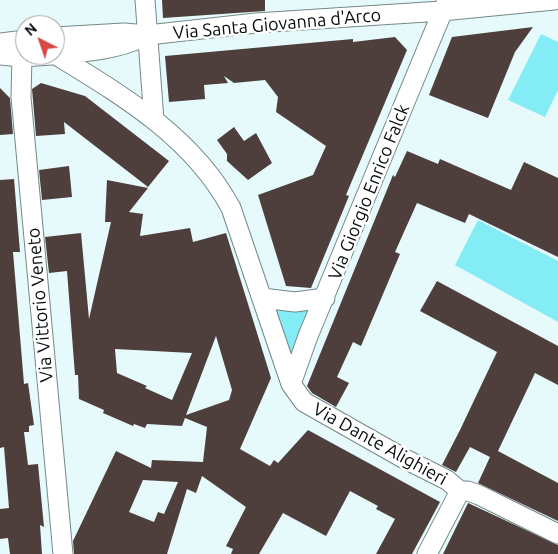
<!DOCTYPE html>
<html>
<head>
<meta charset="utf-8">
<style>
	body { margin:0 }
	#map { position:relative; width:558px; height:554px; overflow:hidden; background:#e6fafc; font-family:Ubuntu,sans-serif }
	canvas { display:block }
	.north { position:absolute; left:15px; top:15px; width:50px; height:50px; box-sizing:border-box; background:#fff; border:1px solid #9c9e9f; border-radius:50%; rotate:319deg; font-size:14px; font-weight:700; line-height:20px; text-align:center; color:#070d0e }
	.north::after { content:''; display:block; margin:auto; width:18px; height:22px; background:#d64745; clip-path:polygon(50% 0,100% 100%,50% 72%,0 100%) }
</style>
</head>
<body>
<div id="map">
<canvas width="558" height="554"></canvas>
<div class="north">N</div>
</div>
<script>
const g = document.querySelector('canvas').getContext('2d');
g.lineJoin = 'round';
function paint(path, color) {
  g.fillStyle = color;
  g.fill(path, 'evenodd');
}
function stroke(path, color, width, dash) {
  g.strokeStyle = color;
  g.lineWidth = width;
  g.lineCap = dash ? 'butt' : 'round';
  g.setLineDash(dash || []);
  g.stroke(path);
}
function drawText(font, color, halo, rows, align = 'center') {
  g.font = font + ' Ubuntu,sans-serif';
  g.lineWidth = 5;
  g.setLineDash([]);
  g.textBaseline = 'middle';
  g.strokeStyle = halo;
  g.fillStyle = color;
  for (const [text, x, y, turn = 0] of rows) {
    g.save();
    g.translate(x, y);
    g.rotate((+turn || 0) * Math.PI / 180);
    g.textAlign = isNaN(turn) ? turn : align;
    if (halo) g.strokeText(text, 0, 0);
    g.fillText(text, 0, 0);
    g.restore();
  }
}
const green = new Path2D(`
	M541 34 558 42V90L545 117 508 100Z
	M478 220 558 261V322L455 265Z
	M272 305 317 307 291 368Z`);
const building = new Path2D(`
	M162 0H265V11L163 18Z
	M533 27 515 52 488 118 429 95 452 37Z
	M395 37 407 50 346 195 349 196 311 288 286 286 258 195 313 175 326 146 276 112 278 97 265 80 234 83 224 76 228 83 204 85 205 99 169 102 165 56 353 39V42Z
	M41 83 85 96 169 161 148 187 64 122 65 134 36 136 32 89Z
	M0 88 10 98 13 134 0 135Z
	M234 127 244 141 256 133 272 163 248 180 227 161V154L217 140Z
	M407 151 438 164 440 159 511 190 524 162 558 178V257L469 214 465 223 417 203 395 252 400 254 361 346 353 342 337 377 349 383 336 407 312 393 307 386 393 175 395 177Z
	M69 166 72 197 42 200 39 170Z
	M14 179 20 252H13L24 384 28 383 34 425 29 426V432H24L28 465 38 464 44 527 40 525 42 554H10L8 538 0 539V509L9 508 4 447 0 448V180Z
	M107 180 148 188 129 212 143 214 140 236 190 228 193 242 226 233 271 378 240 449 270 466 274 460 278 463 308 430 440 502 412 554H376L395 519 376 509 378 506 350 491 326 536 283 513 259 554H231L233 549 226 546 246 507 202 476 196 493 187 489 167 554H74L73 541 116 451 151 468 152 460 203 462 207 427 185 418 182 426 147 424 145 428 134 424 133 426 103 413 104 410 79 399 78 375H75L67 271 49 273 45 237 81 233 89 319 111 222H105ZM216 336 232 390 229 400 186 415ZM115 349 192 353 172 400 145 388 147 386 117 373ZM143 480 178 482 164 514 158 512 154 522 129 512Z
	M437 281 558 346V385L535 373 498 451 558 483V521L478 483 490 457 470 447 456 472 442 465 460 430 497 352 420 311Z
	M468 503 558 545V554H443Z`);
const minor = new Path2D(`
	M145 0 154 120
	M55 37 124 33 148 35 256 23 442 11 554 0
	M0 43 25 40
	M25 50 22 57 21 97 63 554
	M0 55 22 57 52 55
	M55 55C85 52 114 50 141 38
	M56 55C123 96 193 137 231 208L291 384 304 402 403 458 447 480 460 491
	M262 298 295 302 325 298
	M291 384 308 336 446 3
	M460 491H468L479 495 558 534
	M427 554 460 491`);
const streetNames = [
	["Via Santa Giovanna d'Arco",277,24,-5],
	["Via Giorgio Enrico Falck",369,192,-68],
	["Via Vittorio Veneto",40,305,-95],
	["Via Dante Alighieri",380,444,29]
];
paint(green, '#83ecf5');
paint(building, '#4e3f3d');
stroke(minor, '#758889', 21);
stroke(minor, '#fff', 19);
drawText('18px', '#070d0e', '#fff', streetNames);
</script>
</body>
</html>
